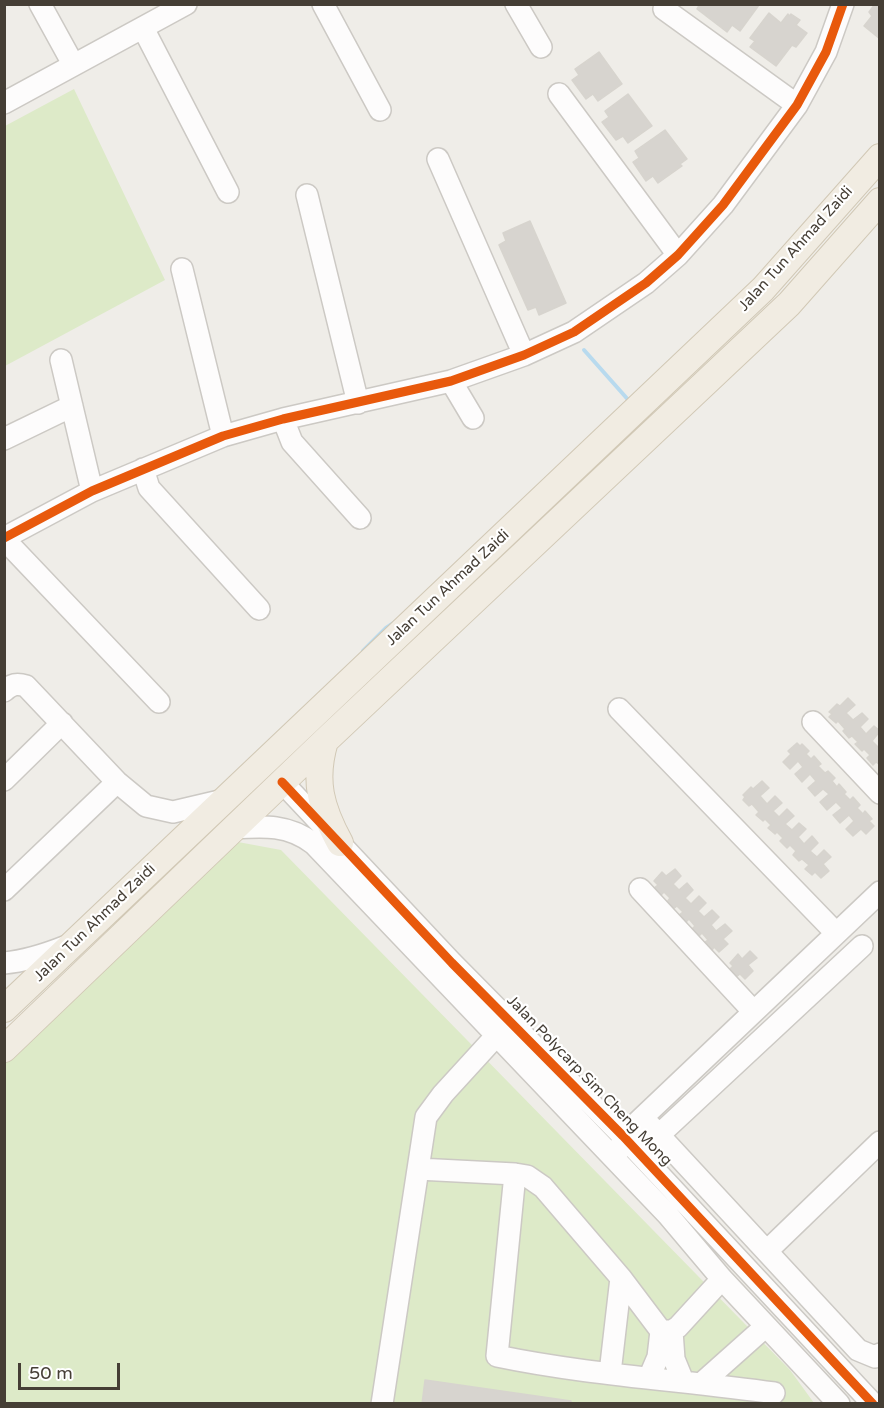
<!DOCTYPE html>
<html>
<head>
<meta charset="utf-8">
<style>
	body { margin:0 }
	#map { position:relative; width:884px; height:1408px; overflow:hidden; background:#efede8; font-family:"Varela Round",sans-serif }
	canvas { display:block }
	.frame { position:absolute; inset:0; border:6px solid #453e35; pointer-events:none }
	.scale { position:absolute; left:18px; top:1363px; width:102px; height:27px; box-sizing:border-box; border:3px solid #453e35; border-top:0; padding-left:8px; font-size:18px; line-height:21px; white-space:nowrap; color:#453e35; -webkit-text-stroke:4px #fff; paint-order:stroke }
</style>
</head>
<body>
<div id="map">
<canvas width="884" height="1408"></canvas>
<div class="frame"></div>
<div class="scale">50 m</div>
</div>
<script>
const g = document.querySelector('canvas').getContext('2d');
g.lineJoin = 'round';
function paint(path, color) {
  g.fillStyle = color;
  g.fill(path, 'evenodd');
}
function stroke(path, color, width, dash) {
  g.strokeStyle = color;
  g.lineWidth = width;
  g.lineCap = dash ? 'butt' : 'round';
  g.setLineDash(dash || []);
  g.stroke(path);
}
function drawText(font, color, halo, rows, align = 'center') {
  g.font = font + ' "Varela Round",sans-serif';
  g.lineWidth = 4.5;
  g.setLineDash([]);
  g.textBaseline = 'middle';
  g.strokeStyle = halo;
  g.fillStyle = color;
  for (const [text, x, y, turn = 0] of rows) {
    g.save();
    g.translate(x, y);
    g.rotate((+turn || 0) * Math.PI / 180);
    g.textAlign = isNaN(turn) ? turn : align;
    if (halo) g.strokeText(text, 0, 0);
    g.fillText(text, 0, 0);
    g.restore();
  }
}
const green = new Path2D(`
	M74 89 165 280 5 366V126Z
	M238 842 281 850 790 1370 814 1403 5 1404V1063Z`);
const stream = new Path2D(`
	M584 350 631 403
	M363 651 386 628 395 622`);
const building = new Path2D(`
	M700 4H759V5L740 31 732 25 727 32 697 9Z
	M875 4H880V39L864 26 872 16 869 12Z
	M769 13 781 23 788 14 789 16 791 14 800 20 796 25 807 33 796 47 792 45 776 66 750 47 755 41 750 38Z
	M599 52 622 84 598 101 593 94 586 99 572 80 579 75 575 69Z
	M628 94 652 126 628 143 623 136 616 140 602 122 609 117 605 111Z
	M665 130 687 159 680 164 682 166 658 183 653 176 646 181 633 162 639 158 635 151Z
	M530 221 566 303 539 315 536 307 528 310 499 245 506 241 503 233Z
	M848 698 855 705 846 713 853 720 862 713 868 719 860 727 866 734 874 726 880 731 872 741 878 747 880 745V765L876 762 873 765 867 758 870 755 864 749 862 751 855 744 858 742 852 736 849 738 843 731 845 729 838 721 836 723 829 717 832 714 829 712 837 704 840 706Z
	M797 743 800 746 802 744 809 751 806 754 811 759 814 756 821 764 818 766 825 773 828 771 835 778 832 781 837 787 839 784 846 792 844 794 850 800 853 797 860 805 857 808 863 814 865 811 872 819 869 821 874 826 866 834 861 829 853 836 846 829 854 821 849 815 840 823 833 815 842 808 836 802 827 810 820 802 829 794 823 789 815 796 808 788 816 781 810 774 802 782 795 774 803 767 798 761 790 769 783 762 791 754 788 751Z
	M762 781 769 788 760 796 767 804 775 796 782 803 773 811 779 817 787 809 794 816 785 824 792 830 799 823 806 829 798 837 804 844 812 836 818 843 810 851 817 857 824 850 831 857 823 864 829 871 821 878 815 872 812 875 805 869 809 865 802 859 799 861 793 855 796 851 790 845 787 848 780 841 783 838 777 832 775 834 768 828 771 825 765 819 763 821 756 815 759 812 752 804 749 806 743 800 745 797 743 795 751 787 753 789Z
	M675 869 681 876 673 884 679 890 687 883 693 890 685 898 691 904 699 896 706 903 698 911 704 917 712 910 719 917 711 925 716 931 725 924 732 931 723 939 728 944 719 952 714 947 712 950 705 942 708 940 702 933 699 936 692 929 695 926 689 919 686 922 679 915 683 912 677 906 673 909 667 902 670 898 664 892 661 895 654 888 658 885 654 881 662 872 666 876Z
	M750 951 757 958 748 965 753 971 745 979 740 974 736 977 730 969 733 966 730 963 738 954 742 959Z
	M425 1380 571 1401V1404H422Z`);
const minor = new Path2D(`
	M40 4 73 64
	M323 4 380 110
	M516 4 541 47
	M664 9 797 105
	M143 28 228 192
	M559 94 678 255
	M4 103 186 4
	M438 159 524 355
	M307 195 358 403
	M182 269 223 436
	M61 360 92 491
	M451 381 473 418
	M283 419 292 442 360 518
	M4 439 72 406
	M143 469 149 488 259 609
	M4 538 92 491 223 436 283 419 451 381 524 355 574 332 646 283 678 255 723 205 797 105 826 52 843 4
	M4 539 159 702
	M4 691C12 684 17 683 26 686L117 782 146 806 173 812 224 800
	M619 709 836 933
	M813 722 880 793
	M4 780 62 723
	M282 782 452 963 623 1136 873 1404
	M233 828C263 826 289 824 314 844L668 1215 722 1279 839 1404
	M640 889 753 1011
	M4 890 117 782
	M4 963C26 961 47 954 67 946
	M643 1118 858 1350 875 1357 880 1354
	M660 1134 862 946
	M621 1148 623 1136 880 892
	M418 1169 515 1174 527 1176 543 1187 621 1278 661 1331H672L678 1327 722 1279
	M515 1174 497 1356C588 1375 682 1380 774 1393
	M767 1251 880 1142
	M672 1331 674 1359 683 1381
	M610 1373 621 1278
	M649 1378 658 1357 661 1331
	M702 1383 766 1326
	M382 1404 426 1117 443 1094 496 1036`);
const major = new Path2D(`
	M325 741C313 781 321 808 340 843
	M4 1009 763 289 880 157
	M4 1049 325 741 789 304 880 201`);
const cycleway = new Path2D(`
	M4 538 92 491 223 436 283 419 451 381 524 355 574 332 646 283 678 255 723 205 797 105 826 52 843 4
	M282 782 452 963 623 1136 873 1404`);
const streetNames = [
	["Jalan Tun Ahmad Zaidi",796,249,-48],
	["Jalan Tun Ahmad Zaidi",448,588,-43],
	["Jalan Tun Ahmad Zaidi",95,923,-44],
	["Jalan Polycarp Sim Cheng Mong",589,1081,46]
];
paint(green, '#ddeac8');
stroke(stream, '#b8daee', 4);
paint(building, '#d7d4cf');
stroke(building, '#d7d4ce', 1.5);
stroke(minor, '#ccc9c4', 24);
stroke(major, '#d1c8b5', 28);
stroke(minor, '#fdfcfc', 21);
stroke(major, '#f1ece2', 26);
stroke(cycleway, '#e8590c', 9);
drawText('15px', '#453e35', '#fff', streetNames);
</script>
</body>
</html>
